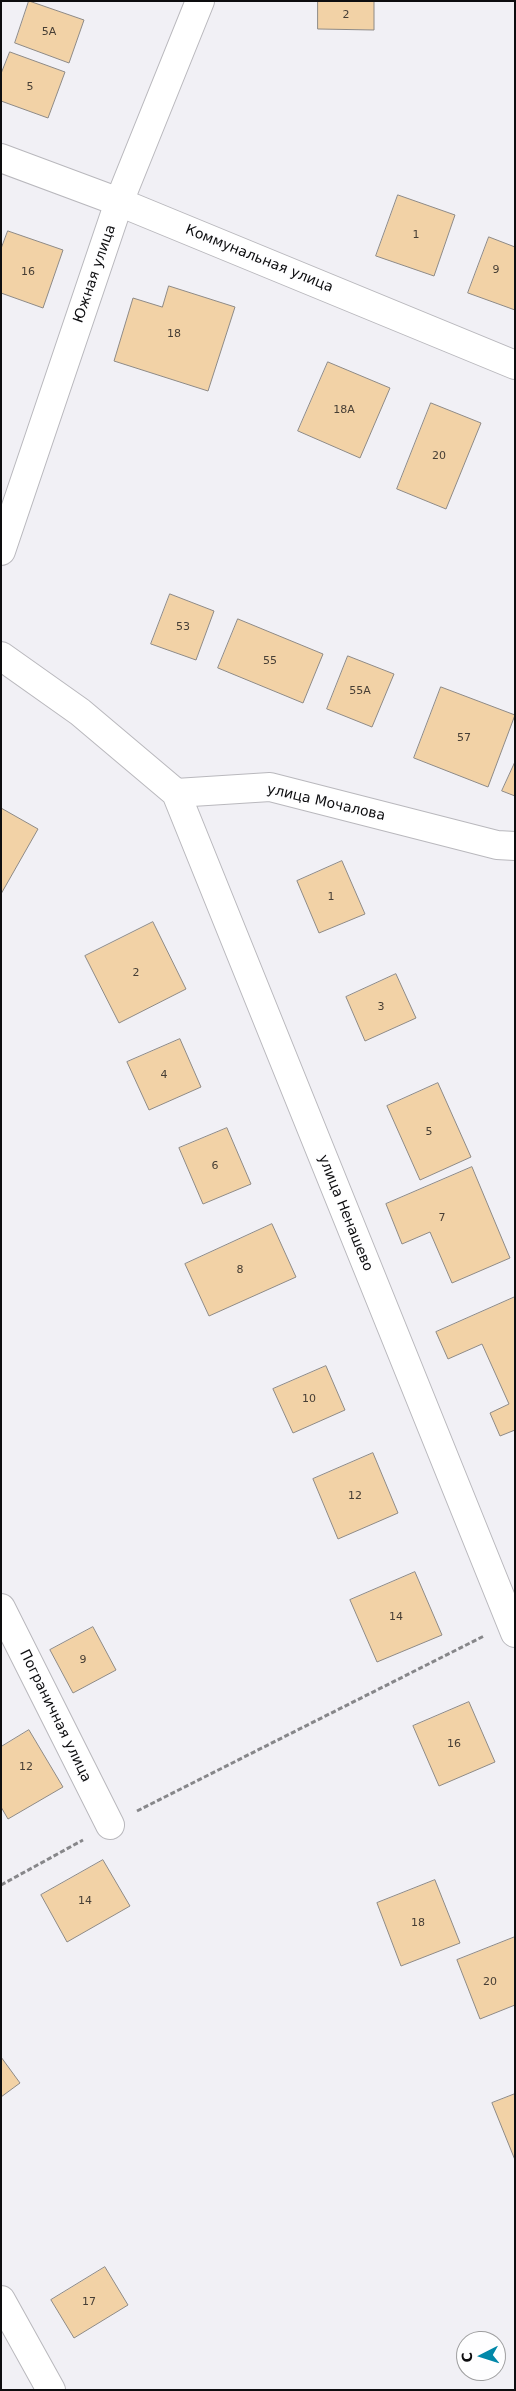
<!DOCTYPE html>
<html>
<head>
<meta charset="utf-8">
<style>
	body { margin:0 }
	#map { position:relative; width:516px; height:2391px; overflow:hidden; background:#f1f0f5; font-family:"DejaVu Sans",sans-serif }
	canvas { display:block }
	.frame { position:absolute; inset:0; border:2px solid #0d0d0f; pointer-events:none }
	.north { position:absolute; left:456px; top:2331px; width:50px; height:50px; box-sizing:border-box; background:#fefeff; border:1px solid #9e9e9f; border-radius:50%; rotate:265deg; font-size:14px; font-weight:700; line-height:20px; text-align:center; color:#0d0d0f }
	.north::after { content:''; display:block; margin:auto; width:18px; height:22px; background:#0288a9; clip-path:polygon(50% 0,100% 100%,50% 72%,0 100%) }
</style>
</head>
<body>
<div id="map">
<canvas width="516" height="2391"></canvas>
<div class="frame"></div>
<div class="north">С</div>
</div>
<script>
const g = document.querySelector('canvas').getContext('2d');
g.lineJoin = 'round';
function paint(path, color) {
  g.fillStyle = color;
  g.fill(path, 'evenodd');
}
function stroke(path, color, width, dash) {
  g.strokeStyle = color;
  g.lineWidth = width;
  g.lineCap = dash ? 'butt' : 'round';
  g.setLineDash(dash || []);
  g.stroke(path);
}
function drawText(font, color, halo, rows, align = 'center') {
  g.font = font + ' "DejaVu Sans",sans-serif';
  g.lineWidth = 4;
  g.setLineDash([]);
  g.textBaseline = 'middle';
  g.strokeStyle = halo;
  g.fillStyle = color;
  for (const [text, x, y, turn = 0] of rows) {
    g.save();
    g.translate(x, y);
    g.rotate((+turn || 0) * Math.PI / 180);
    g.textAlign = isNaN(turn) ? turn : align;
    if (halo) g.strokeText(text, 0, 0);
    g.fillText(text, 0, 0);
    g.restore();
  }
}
const building = new Path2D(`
	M29 1 84 20 69 63 15 43Z
	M318 1H374V30L318 29Z
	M10 52 65 72 48 118 1 101V74Z
	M398 195 455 215 434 276 376 256Z
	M8 231 63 250 43 308 1 293V249Z
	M489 237 515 247V310L468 293Z
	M169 286 235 307 208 391 114 361 133 298 162 307Z
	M328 362 390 388 360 458 298 431Z
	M431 403 481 423 446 509 397 489Z
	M170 594 214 611 196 660 151 644Z
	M238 619 323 654 303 703 218 668Z
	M348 656 394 674 372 727 327 709Z
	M441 687 515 715 488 787 414 758Z
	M515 762V796L502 791Z
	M1 808 38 829 1 894Z
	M342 861 365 914 319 933 297 881Z
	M153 922 186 989 119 1023 85 956Z
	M396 974 416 1018 365 1041 346 997Z
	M180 1039 201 1087 149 1110 127 1062Z
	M438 1083 471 1157 420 1180 387 1106Z
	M227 1128 251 1184 203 1204 179 1148Z
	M472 1167 510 1258 452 1283 430 1232 402 1244 386 1204Z
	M272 1224 296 1277 209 1316 185 1264Z
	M515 1297V1430L500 1436 490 1413 509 1404 482 1344 448 1359 436 1332Z
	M326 1366 345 1410 293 1433 273 1389Z
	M373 1453 398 1513 338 1539 313 1479Z
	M415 1572 442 1635 377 1662 350 1600Z
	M93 1627 116 1670 73 1693 50 1650Z
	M469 1702 495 1762 439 1786 413 1726Z
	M29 1730 63 1787 8 1819 1 1807V1747Z
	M103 1860 130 1906 67 1942 41 1895Z
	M435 1880 460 1943 401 1966 377 1903Z
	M515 1937V2005L480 2019 457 1960Z
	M1 2057 20 2083 1 2097Z
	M515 2094V2160L492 2103Z
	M105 2267 128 2305 74 2338 51 2300Z`);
const path = new Path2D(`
	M137 1811 484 1636
	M1 1885 83 1840`);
const street = new Path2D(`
	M1 158 119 202 515 365
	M176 793 270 787 497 845 515 846
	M1 1608 110 1825
	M1 2300 51 2390`);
const secondary = new Path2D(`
	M1 551 119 202 200 1
	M1 656 80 712 176 793 515 1633`);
const numberNames = [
	["2",346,15],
	["5А",49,32],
	["5",30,87],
	["1",416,235],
	["9",496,270],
	["16",28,272],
	["18",174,334],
	["18А",344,410],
	["20",439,456],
	["53",183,627],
	["55",270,661],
	["55А",360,691],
	["57",464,738],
	["1",331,897],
	["2",136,973],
	["3",381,1007],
	["4",164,1075],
	["5",429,1132],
	["6",215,1166],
	["7",442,1218],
	["8",240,1270],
	["10",309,1399],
	["12",355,1496],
	["14",396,1617],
	["9",83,1660],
	["16",454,1744],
	["12",26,1767],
	["14",85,1901],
	["18",418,1923],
	["20",490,1982],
	["17",89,2302]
];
const streetNames = [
	["Коммунальная улица",259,259,22],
	["Южная улица",95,274,-71],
	["улица Мочалова",326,803,13],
	["улица Ненашево",345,1213,68],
	["Пограничная улица",55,1716,64]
];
paint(building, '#f2d2a6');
stroke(building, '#8e8a86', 1);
stroke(street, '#b9b8bd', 30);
stroke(secondary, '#b9b8bd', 30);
stroke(path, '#87878a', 3, [5, 2.5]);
stroke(street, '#fff', 28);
stroke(secondary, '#fff', 28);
drawText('11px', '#463e35', null, numberNames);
drawText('14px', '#0d0d0f', '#fefeff', streetNames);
</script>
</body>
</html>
